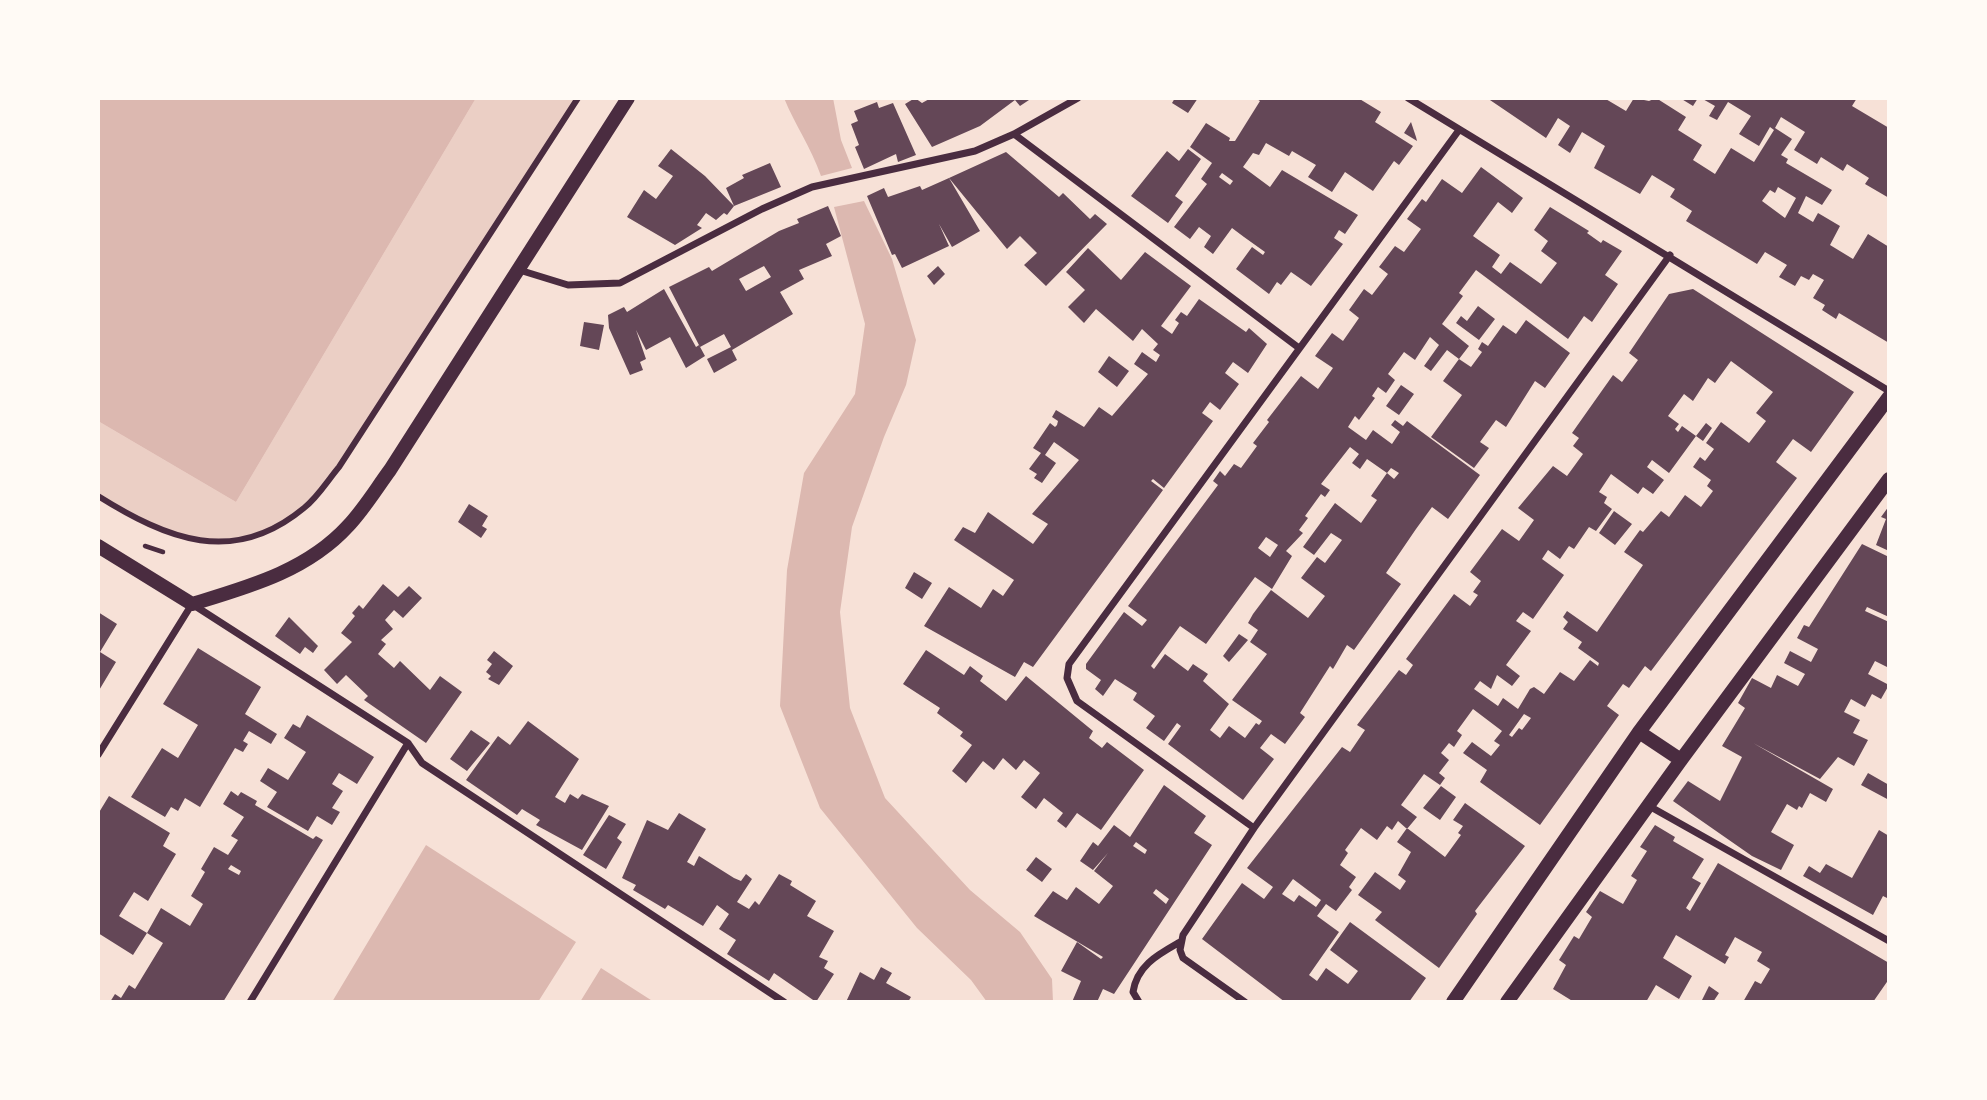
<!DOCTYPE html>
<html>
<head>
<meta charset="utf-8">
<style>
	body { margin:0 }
	#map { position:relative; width:1987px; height:1100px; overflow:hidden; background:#f7e1d7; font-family:"PT Sans Narrow",sans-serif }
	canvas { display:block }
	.frame { position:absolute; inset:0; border:100px solid #fffaf5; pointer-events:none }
</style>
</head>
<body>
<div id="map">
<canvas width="1987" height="1100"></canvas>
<div class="frame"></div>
</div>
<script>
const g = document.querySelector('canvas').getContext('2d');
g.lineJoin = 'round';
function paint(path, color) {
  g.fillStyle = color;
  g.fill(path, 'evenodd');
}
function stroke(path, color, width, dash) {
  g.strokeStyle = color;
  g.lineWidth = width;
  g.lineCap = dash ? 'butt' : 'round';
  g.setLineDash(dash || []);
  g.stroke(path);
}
const green = new Path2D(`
	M476 98H580L339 467C328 480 318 497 305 508 233 567 167 539 98 496V421L236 502Z`);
const water = new Path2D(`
	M98 98H476L236 502 98 421Z
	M784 98H833L841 140 852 168 821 176C811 147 795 125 784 98Z
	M864 201 892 259 916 340 906 385 884 437 852 527 840 612 850 708 885 798 970 890 1020 932 1052 979 1053 1002H987L971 980 917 928 820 808 780 706 787 570 804 473 855 394 865 324 834 207Z
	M426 845 576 942 538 1002H332Z
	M601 968 654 1002H580Z`);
const building = new Path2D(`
	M915 98 922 103 931 98H1032L1020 106 1015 100 980 126 932 147 905 104Z
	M1175 98H1198L1188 113 1172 103Z
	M1255 98H1358L1381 112 1375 122 1413 146 1399 165 1394 161 1373 191 1345 172 1332 192 1308 177 1316 165 1292 151 1289 156 1266 143 1259 155 1253 153 1243 167 1270 187 1282 170 1358 215 1345 234 1339 230 1334 238 1343 244 1311 286 1291 272 1281 285 1277 282 1269 294 1236 269 1252 247 1263 255 1265 252 1244 237 1232 228 1213 254 1204 247 1211 236 1199 227 1190 239 1174 227 1207 184 1201 179 1212 163 1190 147 1206 123 1230 138 1229 141H1235L1260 101ZM1222 173 1233 181 1230 185 1219 177Z
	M1487 98H1604L1626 111 1634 98 1649 101 1656 98 1686 117 1678 130 1702 145 1693 160 1715 174 1731 148 1754 162 1774 130 1770 127 1759 146 1739 134 1751 116 1728 102 1717 120 1709 116 1715 106 1701 98H1857L1852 106 1889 128V198L1865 184 1869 178 1847 164 1843 171 1821 157 1817 164 1794 150 1805 132 1781 117 1775 128 1792 139 1781 155 1788 159 1786 163 1832 190 1822 205 1806 196 1798 213 1813 222 1818 213 1840 226 1830 245 1853 259 1868 234 1889 247V343L1839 313 1836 319 1822 310 1825 305 1813 298 1824 280 1813 274 1809 280 1801 276 1795 286 1779 277 1787 265 1765 252 1757 264 1686 221 1692 211 1670 197 1675 189 1652 175 1640 194 1594 168 1605 146 1582 132 1570 153 1558 145 1570 126 1558 118 1546 138ZM1778 187 1796 198 1785 218 1762 201 1770 190 1775 193Z
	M1680 98H1698L1693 106Z
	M877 102 879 108 893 103 916 155 898 162 896 154 864 169 855 147 859 145 851 124 858 121 854 111Z
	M1411 122 1416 137 1417 141 1404 133Z
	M671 149 705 176 734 206 726 188 744 178 742 175 770 163 781 187 734 206 727 215 724 213 716 220 706 213 697 225 702 228 675 245 627 217 644 190 656 199 673 176 658 166Z
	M1188 149 1201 159 1175 196 1183 202 1168 223 1131 196 1167 151 1179 161Z
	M1006 152 1059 197 1063 193 1090 219 1095 214 1107 224 1046 286 1024 265 1037 253 1020 236 1007 249 949 178Z
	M1481 167 1523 198 1512 213 1498 202 1473 236 1500 255 1492 267 1501 274 1510 262 1541 284 1557 263 1541 251 1548 241 1534 230 1550 207 1589 231 1587 233 1601 243 1603 240 1622 251 1605 275 1618 284 1592 322 1584 316 1568 339 1476 270 1459 293 1463 296 1442 324 1469 346 1459 359 1471 367 1482 352 1478 349 1482 342 1488 346 1503 325 1516 334 1526 320 1570 353 1545 388 1535 381 1506 427 1496 420 1480 442 1489 448 1474 468 1431 437 1462 395 1443 381 1459 359 1447 350 1431 371 1424 366 1439 345 1430 337 1415 360 1404 352 1388 374 1395 380 1386 393 1378 387 1372 396 1375 398 1359 420 1355 416 1348 427 1366 440 1373 430 1392 444 1400 432 1391 425 1395 420 1403 426 1407 421 1480 475 1448 519 1432 507 1416 529 1386 573 1401 584 1354 650 1347 645 1333 669 1330 666 1300 713 1305 717 1285 744 1271 734 1260 748 1274 759 1243 800 1168 744 1181 726 1177 723 1164 741 1146 728 1155 716 1133 700 1137 693 1115 679 1103 696 1095 689 1101 680 1086 669V664L1124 612 1142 626 1147 620 1128 606 1218 485 1213 481 1220 471 1225 476 1234 464 1241 468 1257 446 1253 443 1269 422 1267 420 1301 376 1318 389 1333 368 1315 356 1332 333 1343 341 1359 318 1349 310 1364 289 1372 295 1388 274 1379 267 1395 246 1404 252 1421 229 1407 219 1422 199 1426 202 1442 179 1462 193ZM1350 447 1359 454 1352 463 1360 469 1367 459 1387 473 1371 496 1377 500 1361 523 1335 503 1303 547 1314 555 1331 533 1342 540 1325 563 1317 557 1301 578 1325 596 1308 618 1271 590 1253 614 1248 623 1258 630 1250 642 1267 654 1232 700 1262 721 1259 725 1256 723 1245 738 1229 726 1220 738 1210 730 1229 704 1203 681 1208 674 1193 664 1188 671 1165 654 1154 669 1151 666 1180 626 1206 644 1255 577 1272 589 1292 556 1286 551 1303 533 1299 530 1308 518 1305 516 1321 494 1325 497 1330 490 1321 484ZM1391 468 1399 473 1394 479 1387 473ZM1266 537 1278 545 1270 557 1258 548Z
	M949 178 980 231 952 247 939 224 949 246 902 268 895 254 892 255 867 196 884 188 888 197 920 186 922 190Z
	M828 206 841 236 826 244 832 256 799 270 804 279 780 292 793 314 732 350 737 360 714 373 707 359 731 347 724 334 700 347 669 287 709 267 712 271 779 231 799 223 797 219ZM764 266 771 277 746 291 739 279Z
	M1088 248 1121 280 1145 252 1191 286 1161 326 1172 334 1179 323 1175 320 1181 312 1187 316 1199 299 1246 332 1249 328 1267 344 1248 373 1233 362 1225 373 1239 384 1220 410 1210 402 1202 413 1213 421 1164 488 1153 479 1151 481 1163 490 1033 667 1024 662 1015 677 924 626 949 587 981 608 993 589 1003 596 1014 580 954 540 963 527 975 533 988 512 1033 544 1048 524 1032 514 1079 460 1054 442 1045 455 1056 463 1042 483 1034 478 1037 474 1029 469 1041 453 1033 448 1050 423 1055 427 1057 425 1058 421 1052 417 1056 410 1084 427 1099 407 1112 416 1148 374 1134 364 1142 352 1156 362 1160 355 1153 350 1158 344 1142 329 1133 341 1096 309 1084 323 1068 307 1085 290 1066 272Z
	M938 266 945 274 934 285 927 276Z
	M664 289 696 347 699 345 705 356 686 368 670 337 646 350 636 330 646 359 640 362 643 370 630 375 609 328 608 315 624 307 627 312Z
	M1693 289 1854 392 1811 452 1793 439 1776 462 1797 478 1651 671 1645 666 1629 688 1623 684 1607 706 1619 715 1540 825 1480 782 1487 770 1463 753 1472 742 1491 756 1500 745 1494 741 1502 731 1473 709 1457 731 1462 735 1454 747 1449 743 1441 753 1449 760 1439 773 1445 778 1440 785 1424 774 1401 805 1417 817 1407 829 1398 821 1392 830 1387 826 1377 840 1361 828 1345 850 1348 853 1340 865 1356 877 1349 887 1352 890 1336 911 1326 904 1317 916 1339 932 1309 975 1317 981 1326 968 1348 984 1358 971 1330 950 1350 922 1426 978 1409 1002H1285L1202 939 1242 883 1264 899 1273 887 1247 868 1342 747 1350 752 1365 730 1357 725 1399 670 1406 675 1413 665 1406 659 1454 594 1470 606 1478 595 1473 592 1481 581 1470 572 1502 529 1519 541 1534 520 1518 508 1553 466 1567 476 1583 454 1573 446 1579 438 1572 433 1613 375 1622 382 1638 360 1629 353 1669 294ZM1731 361 1773 392 1756 413 1766 421 1749 443 1721 422 1706 443 1714 449 1705 461 1700 457 1693 467 1711 480 1707 486 1713 491 1701 507 1685 495 1669 517 1661 511 1643 532 1640 530 1624 552 1643 565 1597 632 1567 611 1563 617 1568 622 1563 629 1582 642 1578 648 1599 663 1598 666 1590 660 1574 681 1560 672 1544 694 1534 687 1530 689 1518 709 1503 698 1498 706 1474 689 1480 681 1491 689 1497 675 1512 686 1520 676 1506 665 1531 631 1516 621 1523 612 1533 619 1564 575 1542 559 1548 550 1560 559 1569 546 1574 549 1589 527 1596 531 1612 509 1604 503 1607 497 1599 492 1611 474 1638 494 1643 487 1653 494 1664 480 1647 467 1652 460 1669 473 1696 436 1703 441 1712 428 1706 423 1696 436 1682 426 1678 432 1675 429 1679 424 1668 416 1684 394 1693 401 1708 378 1715 383ZM1524 714 1531 718 1522 730 1519 728 1512 737 1509 735ZM1293 879 1321 900 1316 907 1299 895 1294 902 1282 894Z
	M1478 306 1495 319 1479 340 1456 323 1461 316 1467 321Z
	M584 322 604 325 599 350 580 346Z
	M1109 356 1129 371 1117 387 1098 372Z
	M1401 385 1414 394 1399 415 1386 406Z
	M469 504 488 516 482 526 487 529 481 538 458 522Z
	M1889 506V551L1876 545 1886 519 1881 517Z
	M1614 511 1632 524 1615 545 1599 533Z
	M1862 544 1889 557V617L1867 607 1865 611 1889 622V668L1875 661 1868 674 1889 685 1881 699 1872 694 1865 707 1851 699 1844 712 1860 720 1853 733 1868 740 1854 766 1838 757 1820 779 1753 743 1833 789 1826 802 1810 793 1802 808 1799 806 1797 810 1787 804 1771 832 1794 845 1781 870 1752 856 1673 801 1688 781 1720 801 1742 757 1722 746 1745 708 1738 703 1752 678 1771 688 1777 675 1798 686 1805 674 1784 663 1790 651 1811 662 1818 649 1797 638 1804 625 1809 627Z
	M914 572 932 583 922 599 905 588Z
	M383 584 398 597 409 586 422 598 403 618 394 610 385 620 393 629 381 640 386 644 378 654 394 668 400 661 430 690 440 676 462 692 426 743 364 700 368 696 346 675 337 684 324 670 352 642 341 633 355 616 352 613 359 605 363 609Z
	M98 612 117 624 100 652 116 662 98 692Z
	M289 617 318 646 313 653 305 647 300 654 275 636Z
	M1239 634 1248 640 1229 662 1223 656Z
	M198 648 261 687 245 714 277 734 271 744 249 731 243 741 248 744 243 752 235 748 200 807 185 798 178 811 171 807 165 817 131 797 162 748 178 758 198 725 163 704Z
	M926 650 964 675 970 666 983 676 980 681 1006 701 1026 676 1093 731 1089 738 1102 748 1107 742 1144 770 1101 830 1077 813 1066 828 1057 821 1063 813 1044 798 1036 809 1021 797 1040 773 1024 760 1016 770 1003 758 994 770 983 761 966 783 952 771 972 745 960 736 963 732 937 713 940 708 903 684Z
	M494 651 513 666 499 685 488 679 491 676 486 672 492 664 487 660Z
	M307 715 374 757 357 784 339 773 332 784 343 791 332 808 340 812 332 825 317 816 308 831 267 807 277 792 260 781 268 768 288 780 306 752 284 738 293 724 300 728Z
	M528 721 579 759 555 797 565 803 570 794 578 799 582 794 609 806 582 850 536 825 540 820 522 809 517 815 466 780 498 736 510 745Z
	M471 730 490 743 467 771 450 759Z
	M1868 773 1889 785V800L1861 785Z
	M1164 785 1206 816 1194 833 1212 845 1114 994 1103 989 1097 1002H1072L1081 981 1061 971 1077 942 1101 959 1103 957 1034 916 1053 891 1067 900 1076 887 1099 904 1113 886 1094 871 1108 853 1093 870 1080 861 1093 842 1098 846 1114 825 1130 837ZM1136 842 1147 850 1145 854 1133 846ZM1156 889 1169 899 1166 904 1153 893Z
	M1441 786 1456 797 1440 820 1423 808Z
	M231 791 238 796 241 792 257 801 255 805 313 839 316 836 323 840 223 1002H110L115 994 121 998 129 985 135 989 163 943 147 933 161 908 190 926 203 904 191 896 205 872 201 869 214 847 228 855 238 840 231 836 244 817 223 804ZM231 865 241 871 239 875 228 869Z
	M109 796 170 833 163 846 176 854 148 901 134 892 119 916 147 933 133 955 98 933V814Z
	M1465 803 1525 846 1475 911 1477 914 1439 968 1375 920 1382 912 1358 895 1375 872 1400 890 1406 881 1398 875 1411 852 1397 842 1407 828 1445 857 1461 835 1458 833 1463 826 1453 820Z
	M679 813 706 829 687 862 694 866 699 856 734 878 741 881 746 874 752 879 737 902 749 909 755 901 759 905 779 874 792 881 790 885 816 901 807 916 834 931 819 957 828 961 824 968 834 974 816 1002 774 973 769 981 727 954 736 940 719 929 729 914 717 905 703 926 668 905 665 909 633 890 636 885 622 878 647 820 668 830Z
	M609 815 626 824 617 838 622 842 606 869 583 855Z
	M1655 825 1675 837 1673 841 1704 859 1692 878 1701 883 1686 908 1690 911 1718 863 1889 963V979L1873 1002H1743L1755 981 1761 984 1770 969 1757 961 1762 952 1735 937 1725 955 1729 957 1725 964 1676 935 1663 958 1692 976 1679 999 1656 985 1646 1002H1574L1553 989 1566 965 1559 960 1574 936 1579 939 1592 917 1586 912 1600 891 1623 904 1637 880 1631 876 1647 851 1640 847Z
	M1879 830 1889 836V899L1883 896 1873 915 1803 876 1809 866 1820 873 1826 864 1852 878Z
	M1036 857 1052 869 1042 882 1026 870Z
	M881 967 892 973 886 983 911 997 908 1002H846L860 972 874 980Z
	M1709 986 1719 993 1713 1002H1701Z`);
const path = new Path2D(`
	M145 546 163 552`);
const pedestrian = new Path2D(`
	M98 496C167 539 233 567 304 508 318 497 328 480 339 467L578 98`);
const minor = new Path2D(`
	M1408 98 1889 391
	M1014 134 1299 348
	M516 269 568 285 620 283 762 209 812 187 975 151 1014 134 1078 98
	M98 755 192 604 408 743 422 763 784 1002
	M1649 806 1889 941
	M1254 828 1077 701 1067 678 1069 664 1459 130
	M250 1002 408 743
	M1139 1002 1133 992C1137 965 1159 954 1180 942
	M1245 1002 1183 958 1180 950 1183 935 1254 828 1670 255`);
const secondary = new Path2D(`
	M98 546 192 604C248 587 307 571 348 526 364 509 376 489 390 470L628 98
	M1639 732 1681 760
	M1453 1002 1639 732 1889 397
	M1507 1002 1681 760 1889 479`);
paint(green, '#ebcfc5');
paint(water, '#dcb8b0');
paint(building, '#644757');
stroke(path, '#4a2c40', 4.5);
stroke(pedestrian, '#4a2c40', 6);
stroke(minor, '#4a2c40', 7);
stroke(secondary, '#4a2c40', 14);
</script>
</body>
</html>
